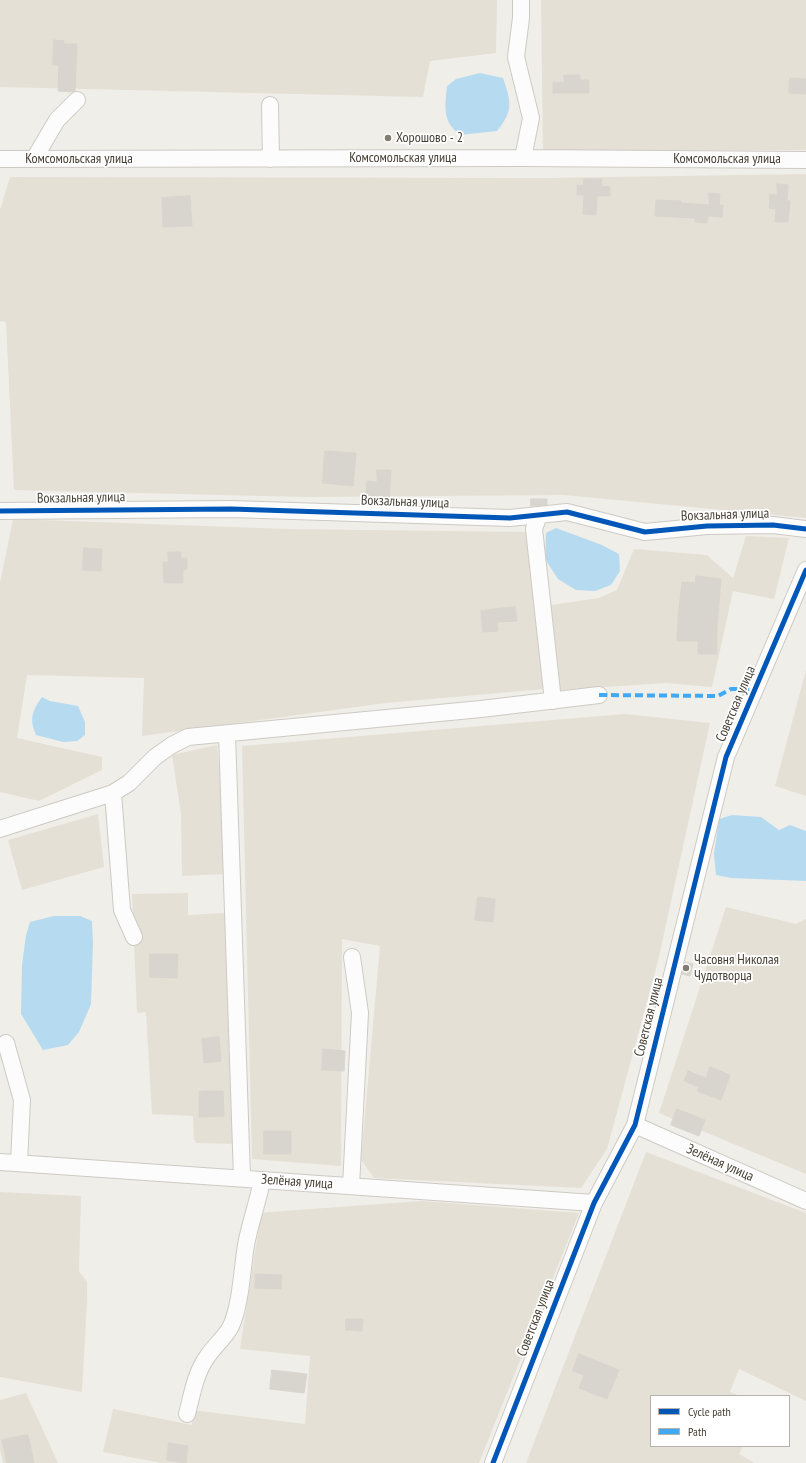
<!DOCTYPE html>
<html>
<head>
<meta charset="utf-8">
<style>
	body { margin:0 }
	#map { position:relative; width:806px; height:1463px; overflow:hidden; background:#f0eee8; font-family:"PT Sans Narrow",sans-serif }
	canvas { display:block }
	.legend { position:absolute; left:650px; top:1395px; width:140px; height:52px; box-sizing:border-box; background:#fff; border:1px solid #b5b2ae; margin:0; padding:5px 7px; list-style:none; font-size:12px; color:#463f34 }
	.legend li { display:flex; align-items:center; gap:8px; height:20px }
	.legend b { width:20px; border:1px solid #b5b2ae }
</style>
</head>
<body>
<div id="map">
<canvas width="806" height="1463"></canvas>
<ul class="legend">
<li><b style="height:5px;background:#0057b8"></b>Cycle path</li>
<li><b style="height:5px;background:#3fa9f5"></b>Path</li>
</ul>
</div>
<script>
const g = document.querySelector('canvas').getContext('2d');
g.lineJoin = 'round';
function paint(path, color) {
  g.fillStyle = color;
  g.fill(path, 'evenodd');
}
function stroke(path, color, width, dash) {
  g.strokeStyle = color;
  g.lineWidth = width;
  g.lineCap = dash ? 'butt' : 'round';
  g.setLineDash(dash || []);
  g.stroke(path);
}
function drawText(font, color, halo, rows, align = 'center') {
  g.font = font + ' "PT Sans Narrow",sans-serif';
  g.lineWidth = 3.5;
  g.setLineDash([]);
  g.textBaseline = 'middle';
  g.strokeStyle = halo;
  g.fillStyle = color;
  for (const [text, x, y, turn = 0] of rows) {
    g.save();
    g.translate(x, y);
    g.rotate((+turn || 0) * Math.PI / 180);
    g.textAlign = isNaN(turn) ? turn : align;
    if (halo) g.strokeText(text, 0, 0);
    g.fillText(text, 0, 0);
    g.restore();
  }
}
const residential = new Path2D(`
	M0 0H497L496 53 430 61 423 97 0 87Z
	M541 0H806V150H543Z
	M806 174V518L564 495 305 497 14 490 6 322 0 321V210L10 177 547 178Z
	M13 519 288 529 526 532 544 689 386 703 142 736 144 678 27 675 17 738 102 757V770L39 801 0 792V583Z
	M746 536 789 538 774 599 733 591 712 687 666 683 560 690 551 605 599 598 617 590 634 549 707 555 733 578Z
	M806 670V796L775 786Z
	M625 714 710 723 658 961 607 1149 581 1188 374 1178 361 1160 380 946 342 939 341 1166 252 1159 242 746Z
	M217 745 223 806 225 874 182 876 181 814 172 755Z
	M98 814 104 867 22 890 8 840Z
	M188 893V915L225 913 236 1144 196 1143 194 1139 193 1116 152 1114 146 1012 137 1013 132 894Z
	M726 907 796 924 806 919V1174L659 1113Z
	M646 1152 806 1213V1401L739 1369 730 1392 740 1396H651V1446H743L739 1454 755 1463H526Z
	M0 1192 81 1196 79 1271 87 1282V1301L82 1392 0 1377Z
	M422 1201 579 1213 479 1463H162L103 1452 113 1409 192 1425V1410L305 1424 310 1356 240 1349 261 1213 283 1211Z
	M26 1393 58 1463H3L0 1449V1400Z`);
const water = new Path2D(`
	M480 73 503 78C511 102 514 110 497 131L460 135C442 121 445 107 447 86L456 79Z
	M556 528 602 545 619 554 620 571 611 585 595 591 576 590 558 579 545 559 546 533Z
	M42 697 50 701 78 706 85 722V735L77 741 63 742 36 735C29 719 32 711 42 697Z
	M732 815 761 817 779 830 790 825 806 831V881L731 878 716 875 714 854 719 819Z
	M54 916H80L92 921 93 942 91 1004 79 1032 68 1045 43 1050 21 1014 22 965 26 935 30 922Z`);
const building = new Path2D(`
	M54 40 64 41V44H77L75 91 73 92 58 91 59 65H53Z
	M564 75H580V80H589V93H553V82L564 83Z
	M790 78 806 79V94L789 93Z
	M584 179H602L601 186 610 187V196H597L596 215 583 214 584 195H577V185L583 186Z
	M777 184 788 185 787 201H790L788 222H775L776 209 769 208 770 194 777 195Z
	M709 193 720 194 719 205H723L722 217 708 216 707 223 695 222V218L655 216 656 200 681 201V203L709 205Z
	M190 196 192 226 163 227 162 198Z
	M325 451 356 453 353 486 323 483Z
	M377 470H391L389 504 366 503 367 481 377 482Z
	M531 499H547V505L531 506Z
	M84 548 102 549 101 571 83 570Z
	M168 552H181V558H187V569L183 570V583H164L163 562H168Z
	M696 576 721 579 717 627V654H698V641H677L678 618 682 582 695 583Z
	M515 607 517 621 497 622 498 631 483 632 481 611Z
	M478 897 495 899 493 922 475 920Z
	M150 954H178L177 978 150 977Z
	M685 962 693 964 690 976 682 974Z
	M219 1037 221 1061 204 1063 202 1039Z
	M323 1049 345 1051 344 1071 322 1070Z
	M710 1067 730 1075 721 1100 697 1091 699 1087 684 1081 688 1071 706 1078Z
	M206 1091H223L224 1116 199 1117V1092Z
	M677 1109 705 1120 699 1136 671 1125Z
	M264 1131H291V1154H264Z
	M256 1274 282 1275 281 1289 255 1288Z
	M346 1319H363L362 1331 346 1330Z
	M579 1354 619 1370 607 1399 579 1388 584 1375 573 1371Z
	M272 1370 307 1374 304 1393 270 1389Z
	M28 1435 34 1463H7L2 1440Z
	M169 1443 188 1446 186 1463 167 1460Z`);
const minor = new Path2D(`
	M521 0V18L516 57 531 118 523 158
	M270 105 271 159
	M0 159 523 158 806 160
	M34 159 57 120 77 100
	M0 511 231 509 510 518 567 512 645 532 707 526 773 525 806 529
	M539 515 534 529 553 701
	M227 734 242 1178
	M113 793 122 910 134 937
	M0 829 113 793 129 783 155 757 172 745 188 737 481 709 599 695
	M6 1043 22 1100 19 1163
	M635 1125 806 1201
	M0 1162 594 1203
	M351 1186 360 1013 352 957
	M187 1414C192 1395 195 1374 207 1357 214 1346 225 1338 231 1326 241 1304 242 1269 246 1245 250 1223 258 1202 262 1180
	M493 1463 594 1203 635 1125 726 757 806 570`);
const quiet = new Path2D(`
	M599 695 718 696 731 689H755`);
const cycleway = new Path2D(`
	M0 511 231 509 510 518 567 512 645 532 707 526 773 525 806 529
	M493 1463 594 1203 635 1125 726 757 806 570`);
const markers = [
	[388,138,4,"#827c73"],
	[686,968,4,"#827c73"]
];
const poiNames = [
	["Хорошово - 2",396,138],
	["Часовня Николая",694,960],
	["Чудотворца",694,976]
];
const streetNames = [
	["Комсомольская улица",403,158],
	["Комсомольская улица",79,159],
	["Комсомольская улица",727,159],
	["Вокзальная улица",81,498,-1],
	["Вокзальная улица",405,502,2],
	["Вокзальная улица",725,515,-2],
	["Советская улица",736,704,-67],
	["Советская улица",649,1017,-76],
	["Зелёная улица",720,1163,24],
	["Зелёная улица",297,1182,4],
	["Советская улица",536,1318,-69]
];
paint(residential, '#e5e0d5');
paint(water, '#b6dbf1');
paint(building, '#d8d5cf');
stroke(building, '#d8d5ce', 1);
stroke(minor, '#cdcac4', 18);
stroke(minor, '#fdfcfc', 16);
stroke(quiet, '#3fa9f5', 4, [8, 4]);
stroke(cycleway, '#0057b8', 5);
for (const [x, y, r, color] of markers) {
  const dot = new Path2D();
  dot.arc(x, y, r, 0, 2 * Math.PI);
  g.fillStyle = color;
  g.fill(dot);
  stroke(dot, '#fff', 1.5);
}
drawText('14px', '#463f34', '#fff', poiNames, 'left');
drawText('14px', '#463f34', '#fff', streetNames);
</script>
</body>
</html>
